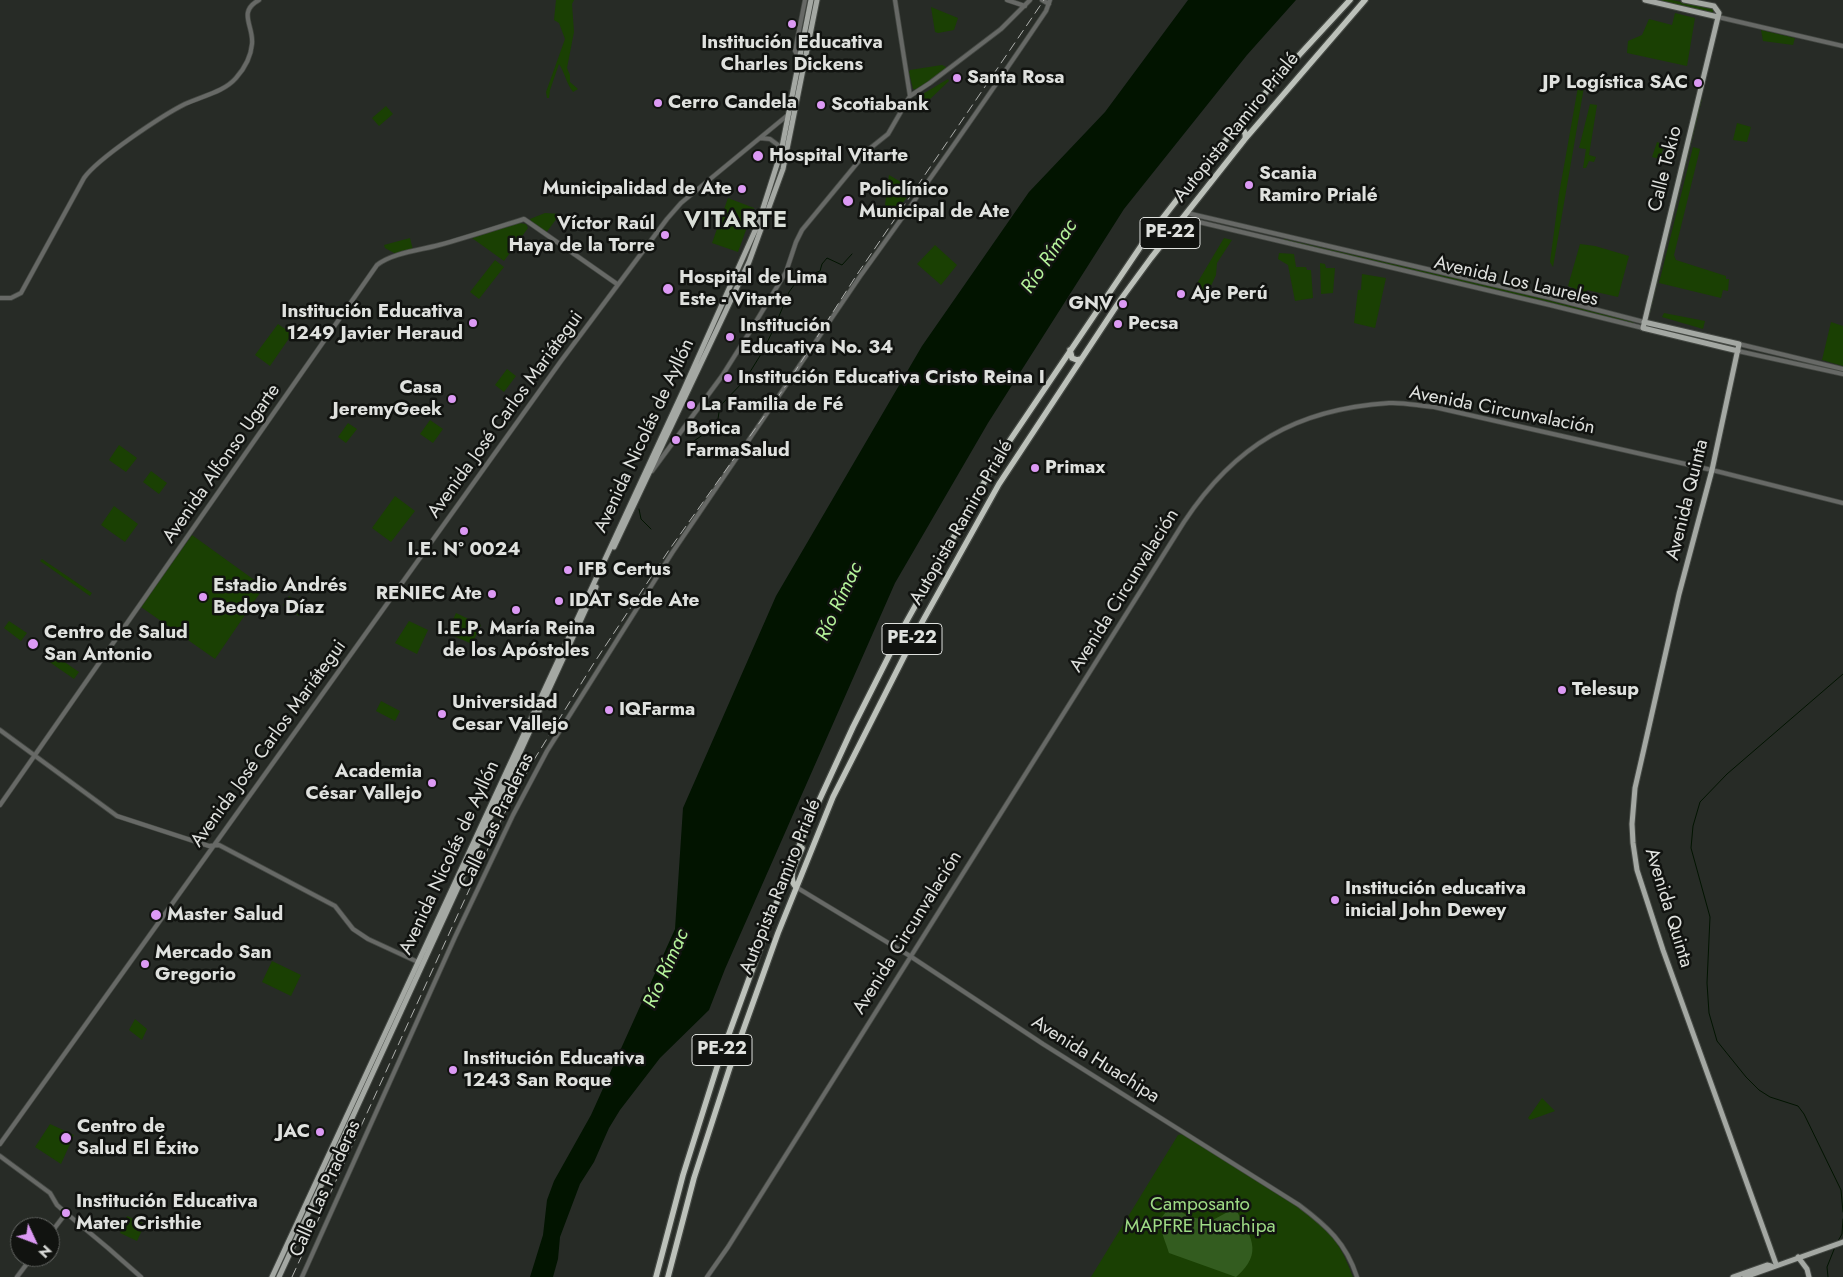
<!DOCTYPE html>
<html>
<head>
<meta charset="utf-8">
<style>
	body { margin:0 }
	#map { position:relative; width:1843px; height:1277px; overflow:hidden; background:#272b26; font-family:Jost,sans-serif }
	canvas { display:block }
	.north { position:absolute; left:10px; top:1217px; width:50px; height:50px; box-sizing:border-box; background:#111310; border:1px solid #636562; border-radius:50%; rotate:133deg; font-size:14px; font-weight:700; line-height:20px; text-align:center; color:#dfe1de }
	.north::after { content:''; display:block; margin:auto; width:18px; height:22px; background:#dc99f4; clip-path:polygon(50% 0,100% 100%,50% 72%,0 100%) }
</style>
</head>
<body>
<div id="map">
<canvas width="1843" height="1277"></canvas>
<div class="north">N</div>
</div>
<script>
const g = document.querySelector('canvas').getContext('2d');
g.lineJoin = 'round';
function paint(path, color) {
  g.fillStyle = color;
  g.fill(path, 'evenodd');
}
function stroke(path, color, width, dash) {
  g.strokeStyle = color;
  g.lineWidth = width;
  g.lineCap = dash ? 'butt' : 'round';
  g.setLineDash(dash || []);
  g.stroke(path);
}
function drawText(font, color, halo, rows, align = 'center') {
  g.font = font + ' Jost,sans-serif';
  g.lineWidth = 5;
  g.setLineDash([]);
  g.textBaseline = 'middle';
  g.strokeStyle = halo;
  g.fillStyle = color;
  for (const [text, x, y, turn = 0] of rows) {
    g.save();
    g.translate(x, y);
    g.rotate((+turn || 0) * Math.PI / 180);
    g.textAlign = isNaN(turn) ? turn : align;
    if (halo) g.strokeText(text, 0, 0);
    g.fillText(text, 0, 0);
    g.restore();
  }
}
const green = new Path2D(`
	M556 0H574L572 4 574 32 567 68 570 75V82L578 89 573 92C566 83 565 73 559 64L550 90 549 98H547L546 92 565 39 559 23 554 20Z
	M1657 0H1672L1713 9V13Z
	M931 7 958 18 954 30 938 33 935 32Z
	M1675 13 1695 18 1687 66 1627 53 1628 41 1642 35 1649 19 1672 25Z
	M1761 30 1795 38 1793 45 1763 41Z
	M942 65 946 67 945 71 917 90 913 89 909 72 910 70Z
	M948 79 949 81 928 101 921 97V95Z
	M1578 87H1584L1553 267 1550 262 1559 194Z
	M1700 99H1702L1649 317H1647Z
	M1590 104 1597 105 1589 155 1596 157 1594 162 1589 161 1586 168H1583L1586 149 1579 148Z
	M386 106 393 114 379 126 372 118Z
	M1737 123 1751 127 1747 142 1733 140Z
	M1657 142 1675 149 1674 152 1663 149 1660 159 1652 157Z
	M1693 147 1700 149 1674 255 1676 260 1726 276V279H1729L1728 291 1723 290 1721 298 1659 283Z
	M889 175 913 189 896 212 885 205Z
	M728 198 754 208 738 252 712 243Z
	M545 213 560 214 546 233 531 221 530 219Z
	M519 223 526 224 528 228 504 261 472 238Z
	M410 238 413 250 396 254 385 248 384 245Z
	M1224 238 1232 240 1217 263 1216 275 1206 297 1197 291 1199 288 1196 285Z
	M1284 239 1520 293 1634 322 1633 323 1413 273 1284 240Z
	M1580 244 1595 246 1629 256 1618 297 1587 290 1583 302 1568 298 1570 295 1576 296 1578 290 1568 286Z
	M935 245 957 265 941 285 917 264Z
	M1279 253 1294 254 1296 267H1306L1307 270H1311L1313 298 1295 301 1288 265 1278 259Z
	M495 260 504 267 479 299 470 292Z
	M1320 263 1325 264 1326 268H1335L1333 293 1321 294Z
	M1362 274 1386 278 1375 328 1354 323 1358 290H1361Z
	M1664 313 1705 321 1703 329 1662 317Z
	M1831 322 1843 326V366L1822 360Z
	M278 324 292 334 270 366 255 355Z
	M507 369 516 376 504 392 495 385Z
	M430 420 443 429 433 443 420 434Z
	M348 423 357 429 346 443 338 437Z
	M119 445 137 458 126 472 109 460Z
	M151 471 167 483 159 494 143 482Z
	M395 496 415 511 391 542 372 528Z
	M114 506 138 524 125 542 101 525Z
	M192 535 264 587 215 659 141 607Z
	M42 559 92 593 90 596 40 561Z
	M289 596 305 607 299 616 283 605Z
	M456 613 481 625 472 644 447 633Z
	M9 621 27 633 21 641 4 628Z
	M409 621 428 630 417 654 395 643Z
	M53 654 79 672 74 679 48 661Z
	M381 701 400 711 395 721 376 711Z
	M272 961 301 975 291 996 262 982Z
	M135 1019 147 1029 142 1040 129 1030Z
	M1542 1098 1555 1111 1530 1120 1528 1118Z
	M50 1124 74 1135 61 1164 35 1147Z
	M1184 1134 1315 1218C1337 1240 1342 1249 1353 1277H1091L1178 1135Z
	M127 1216 145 1224 137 1241 120 1233Z`);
const forest = new Path2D(`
	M1171 1206 1190 1217 1211 1221 1235 1208C1250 1236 1265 1252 1236 1277L1169 1253C1167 1245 1158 1226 1161 1220 1162 1215 1168 1210 1171 1206Z`);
const water = new Path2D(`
	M1188 0H1296L1247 55 1124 209 988 423 895 583 725 969 709 1010 660 1058 620 1110 609 1128 594 1162 580 1184 560 1237 558 1259 553 1277H530L543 1235 547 1200 554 1181 591 1115 675 929 683 808 776 596 922 346 1029 192 1105 112Z`);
const stream = new Path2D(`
	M801 278 820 271 822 264 827 258 842 265 852 254
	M777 321 789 292 797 281
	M694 441 717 425 720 406 745 380 763 351 776 324
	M639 509 641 519 651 529
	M1843 674 1727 774 1700 802 1693 826 1691 848 1710 917 1707 983 1709 1013 1717 1041 1746 1077 1759 1090 1770 1097 1798 1106 1804 1114 1841 1190 1843 1212
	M1838 1241 1842 1234 1843 1219
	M1828 1277 1827 1267 1835 1247`);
const minor = new Path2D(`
	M1007 0 1025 6
	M1042 0 1049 4
	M1718 17 1843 46
	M800 60 795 51 805 0
	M910 96 930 83 1001 29 1030 0
	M760 138 770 139 782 148
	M1187 213 1551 298 1644 322
	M1182 218 1550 305 1643 328
	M0 298H11L21 293 84 178C98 158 163 115 185 104 202 96 224 92 236 78 244 69 251 56 252 44 254 26 237 12 259 0
	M1739 344 1843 369
	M1738 351 1843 374
	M652 471 722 376 749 333 786 272 796 242 802 230 868 150 888 134 910 96 895 0
	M0 730 117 816 209 846 219 845 335 906 353 929 368 939 420 963
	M0 805 377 265C392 253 421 250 439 245 468 237 495 228 524 219L617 284
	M796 887 910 956 1043 1044 1299 1205C1327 1226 1346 1243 1357 1277
	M0 1144 561 361 667 219 681 203 789 114
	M0 1156 50 1193 57 1205 66 1213 108 1248 141 1277
	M50 1234 66 1213
	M17 1277 32 1257
	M302 1277 455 937 513 815 547 751 672 553 861 275C924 188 986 100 1046 11L1050 0
	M707 1277 728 1247 1184 522C1235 445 1296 409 1389 403 1404 402 1419 406 1434 407L1712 470 1843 503`);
const major = new Path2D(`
	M1645 0 1718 17
	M1684 0 1714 6 1719 13 1643 328 1738 351
	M1644 322 1739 344 1712 470 1679 594 1643 753 1635 788 1632 824 1633 843 1637 870 1663 950 1776 1264
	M614 547 749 262 783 169 817 0
	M1798 1257 1807 1269 1809 1277
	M272 1277 684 389 758 224 781 152 811 0
	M279 1277 596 587
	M1733 1277 1767 1265 1771 1266
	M1745 1277 1843 1242`);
const highway = new Path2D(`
	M1234 130C1241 126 1247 131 1245 139
	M1070 350 1072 358 1077 360 1081 359
	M796 887C786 877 798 859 802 848
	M656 1277 683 1175 718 1064 782 888 806 829 853 727 904 626 996 461 1141 246 1197 174 1278 78 1350 0
	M668 1277 694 1178 730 1067 778 933 833 797 916 633 999 484 1121 299 1151 258 1245 139 1365 0`);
const rail = new Path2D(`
	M292 1277 502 818 532 763 592 666 669 550 787 384 856 276 1044 0`);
const markers = [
	[792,24,5,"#dc99f4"],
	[957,78,5,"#dc99f4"],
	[1698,83,5,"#dc99f4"],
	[658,103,5,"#dc99f4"],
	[821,105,5,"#dc99f4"],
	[758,156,6,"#dc99f4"],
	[1249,185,5,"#dc99f4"],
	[742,189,5,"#dc99f4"],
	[848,201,6,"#dc99f4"],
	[665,235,5,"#dc99f4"],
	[668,289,6,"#dc99f4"],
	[1181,294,5,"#dc99f4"],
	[1123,304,5,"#dc99f4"],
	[473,323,5,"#dc99f4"],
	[1118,324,5,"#dc99f4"],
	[730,337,5,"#dc99f4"],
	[728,378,5,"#dc99f4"],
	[452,399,5,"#dc99f4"],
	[691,405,5,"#dc99f4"],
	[676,440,5,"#dc99f4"],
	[1035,468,5,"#dc99f4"],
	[464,531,5,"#dc99f4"],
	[568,570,5,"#dc99f4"],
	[492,594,5,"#dc99f4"],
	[203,597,5,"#dc99f4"],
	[559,601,5,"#dc99f4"],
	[516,610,5,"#dc99f4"],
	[33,644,6,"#dc99f4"],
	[1562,690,5,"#dc99f4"],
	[609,710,5,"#dc99f4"],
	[442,714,5,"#dc99f4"],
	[432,783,5,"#dc99f4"],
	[1335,900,5,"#dc99f4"],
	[156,915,6,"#dc99f4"],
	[145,964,5,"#dc99f4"],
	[453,1070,5,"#dc99f4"],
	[320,1132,5,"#dc99f4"],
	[66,1138,6,"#dc99f4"],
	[66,1213,5,"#dc99f4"]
];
const shields = [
	[1170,233,60],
	[912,639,60],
	[722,1050,60]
];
const shieldNames = [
	["PE-22",1170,233],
	["PE-22",912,639],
	["PE-22",722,1050]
];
const poiNames = [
	["Institución Educativa",792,43,"center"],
	["Charles Dickens",792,65,"center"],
	["Santa Rosa",967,78],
	["JP Logística SAC",1688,83,"right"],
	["Cerro Candela",668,103],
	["Scotiabank",831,105],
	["Hospital Vitarte",769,156],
	["Scania",1259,174],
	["Ramiro Prialé",1259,196],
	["Municipalidad de Ate",732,189,"right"],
	["Policlínico",859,190],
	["Municipal de Ate",859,212],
	["Víctor Raúl",655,224,"right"],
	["Haya de la Torre",655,246,"right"],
	["Hospital de Lima",679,278],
	["Este - Vitarte",679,300],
	["Aje Perú",1191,294],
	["GNV",1113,304,"right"],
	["Institución Educativa",463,312,"right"],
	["1249 Javier Heraud",463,334,"right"],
	["Pecsa",1128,324],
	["Institución",740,326],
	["Educativa No. 34",740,348],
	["Institución Educativa Cristo Reina I",738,378],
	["Casa",442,388,"right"],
	["JeremyGeek",442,410,"right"],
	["La Familia de Fé",701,405],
	["Botica",686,429],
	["FarmaSalud",686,451],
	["Primax",1045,468],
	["I.E. N° 0024",464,550,"center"],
	["IFB Certus",578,570],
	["Estadio Andrés",213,586],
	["Bedoya Díaz",213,608],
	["RENIEC Ate",482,594,"right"],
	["IDAT Sede Ate",569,601],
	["I.E.P. María Reina",516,629,"center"],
	["de los Apóstoles",516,651,"center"],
	["Centro de Salud",44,633],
	["San Antonio",44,655],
	["Telesup",1572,690],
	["Universidad",452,703],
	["Cesar Vallejo",452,725],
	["IQFarma",619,710],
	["Academia",422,772,"right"],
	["César Vallejo",422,794,"right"],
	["Institución educativa",1345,889],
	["inicial John Dewey",1345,911],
	["Master Salud",167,915],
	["Mercado San",155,953],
	["Gregorio",155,975],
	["Institución Educativa",463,1059],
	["1243 San Roque",463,1081],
	["Centro de",77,1127],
	["Salud El Éxito",77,1149],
	["JAC",310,1132,"right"],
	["Institución Educativa",76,1202],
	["Mater Cristhie",76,1224]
];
const streetNames = [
	["Autopista Ramiro Prialé",1237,128,-51],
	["Calle Tokio",1666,169,-76],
	["Avenida Los Laureles",1516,282,13],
	["Avenida Circunvalación",1502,411,11],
	["Avenida José Carlos Mariátegui",506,415,-54],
	["Avenida Nicolás de Ayllón",645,436,-65],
	["Avenida Alfonso Ugarte",222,464,-55],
	["Avenida Quinta",1688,500,-76],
	["Autopista Ramiro Prialé",962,523,-60],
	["Avenida Circunvalación",1125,591,-58],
	["Avenida José Carlos Mariátegui",269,744,-54],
	["Calle Las Praderas",497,821,-64],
	["Avenida Nicolás de Ayllón",450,858,-65],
	["Autopista Ramiro Prialé",781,887,-68],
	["Avenida Quinta",1668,908,73],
	["Avenida Circunvalación",908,933,-58],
	["Avenida Huachipa",1095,1060,32],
	["Calle Las Praderas",326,1189,-66]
];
const parkNames = [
	["Camposanto",1200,1205],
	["MAPFRE Huachipa",1200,1227]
];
const waterNames = [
	["Río Rímac",1050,257,-56],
	["Río Rímac",840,602,-65],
	["Río Rímac",667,969,-66]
];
const districtNames = [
	["VITARTE",736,221]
];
paint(green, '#1a4003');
paint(forest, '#335c1f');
paint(water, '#021400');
stroke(stream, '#021400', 1);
stroke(minor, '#444843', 5.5);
stroke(major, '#444843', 7);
stroke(highway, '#444843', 8);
stroke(minor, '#676966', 4);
stroke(major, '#a4a8a3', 5);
stroke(highway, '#bcc1ba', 5.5);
stroke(rail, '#aeb0ad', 1, [10, 5]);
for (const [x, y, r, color] of markers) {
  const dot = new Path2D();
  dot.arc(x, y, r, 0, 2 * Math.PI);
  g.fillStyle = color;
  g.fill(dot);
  stroke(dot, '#111310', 2);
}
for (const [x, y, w] of shields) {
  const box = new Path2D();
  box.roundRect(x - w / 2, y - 15.5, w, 31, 4);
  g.fillStyle = '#111310';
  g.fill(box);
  stroke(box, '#dfe1de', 1);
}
drawText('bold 18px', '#dfe1de', null, shieldNames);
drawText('bold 19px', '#dfe1de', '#111310', poiNames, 'left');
drawText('19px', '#dfe1de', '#111310', streetNames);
drawText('19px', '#9edb85', '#111310', parkNames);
drawText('italic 20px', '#b5f39b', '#111310', waterNames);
g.letterSpacing = '1px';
drawText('bold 24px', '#d9ded7', '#111310', districtNames);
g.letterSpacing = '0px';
</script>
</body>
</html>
